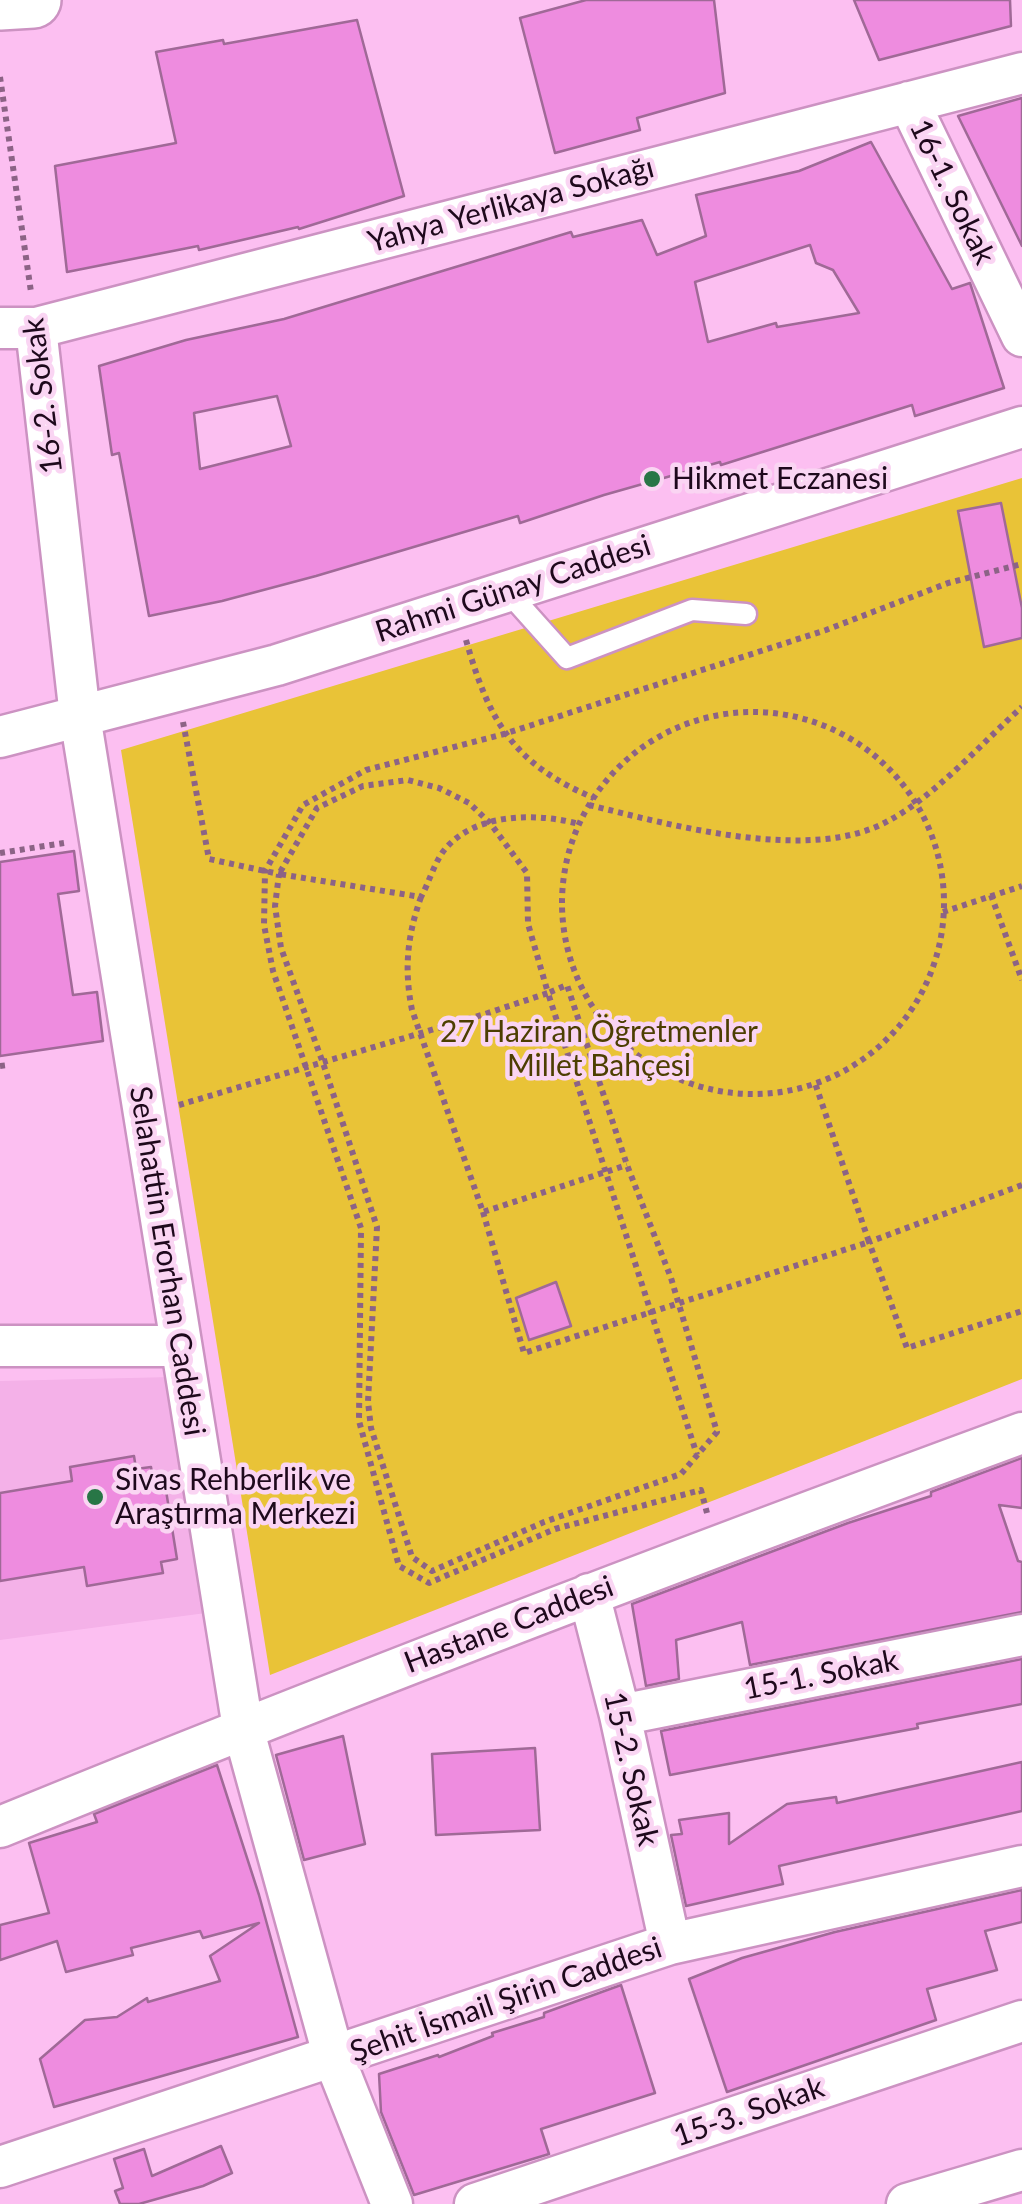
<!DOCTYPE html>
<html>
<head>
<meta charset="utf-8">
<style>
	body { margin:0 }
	canvas { display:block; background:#fcbff1 }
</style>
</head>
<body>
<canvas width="1022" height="2204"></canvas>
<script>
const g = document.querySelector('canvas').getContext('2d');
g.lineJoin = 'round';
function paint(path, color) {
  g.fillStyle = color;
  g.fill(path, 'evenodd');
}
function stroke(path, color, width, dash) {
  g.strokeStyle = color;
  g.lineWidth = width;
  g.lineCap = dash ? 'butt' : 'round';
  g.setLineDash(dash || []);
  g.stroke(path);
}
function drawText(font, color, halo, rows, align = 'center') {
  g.font = font + ' Lato,sans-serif';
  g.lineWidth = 9;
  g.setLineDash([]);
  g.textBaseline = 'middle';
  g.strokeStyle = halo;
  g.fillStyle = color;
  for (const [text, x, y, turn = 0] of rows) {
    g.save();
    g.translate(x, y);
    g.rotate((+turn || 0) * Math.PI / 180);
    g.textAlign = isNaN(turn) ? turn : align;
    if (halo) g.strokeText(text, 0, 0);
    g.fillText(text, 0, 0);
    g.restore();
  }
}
const built = new Path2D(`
	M172 1377 206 1613 0 1640V1381Z`);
const green = new Path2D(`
	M1022 478V1379L270 1675 121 750Z`);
const building = new Path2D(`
	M586 0H714L725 93 637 118 640 130 555 153 520 18Z
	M854 0H1010L1011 26 879 60Z
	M357 20 404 196 299 229 298 227 199 250 198 246 67 272 55 166 176 143 156 52 223 40 224 44Z
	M1022 98V246L958 116Z
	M871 142 952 289 970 283 1004 388 915 416 912 405 721 465 720 462 604 495 520 523 518 516 316 576 222 601 149 616 119 453 112 455 99 366 186 340 284 319 571 232 573 237 642 220 657 255 706 236 696 195 799 171ZM810 245 816 263 833 270 859 313 777 327 776 323 708 342 695 282ZM277 396 291 446 200 469 194 413Z
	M1001 503 1022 608V638L984 647 958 511Z
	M74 851 79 891 58 894 73 995 97 992 103 1041 0 1056V862Z
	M556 1282 571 1326 529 1340 516 1298Z
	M134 1456 136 1469 151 1467 153 1480 164 1478 177 1559 161 1562 163 1573 87 1586 84 1567 0 1581V1493L72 1481 70 1467Z
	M1022 1458V1508L999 1505 1018 1561 1022 1562V1612L750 1665 742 1622 676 1640 679 1679 646 1686 632 1604 848 1523 931 1496V1492Z
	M1022 1659V1704L917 1724 918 1728 670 1775 661 1731Z
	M343 1736 365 1844 304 1860 276 1755Z
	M535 1748 540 1830 436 1835 432 1754Z
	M1022 1762V1811L779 1866 783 1884 686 1906 671 1835 682 1834 679 1820 729 1813V1844L787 1804 836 1797 837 1803Z
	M217 1765 259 1895 298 2037 54 2107 40 2059 85 2020 117 2017 147 1998 148 2002 220 1981 210 1956 259 1923 203 1938 200 1931 131 1948 133 1955 66 1972 57 1941 0 1960V1925L49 1913 29 1843 97 1822 94 1814Z
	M1022 1890V1922L985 1931 997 1970 927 1989 936 2020 727 2092 689 1979 742 1958 835 1932Z
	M621 1985 655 2093 541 2129 549 2154 414 2195 381 2112 379 2074 438 2055 439 2057 493 2036 492 2033 544 2017V2013Z
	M221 2146 232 2173 203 2186 139 2204H120L115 2191 123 2188 114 2159 144 2149 152 2176Z`);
const path = new Path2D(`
	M0 77 31 292
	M466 640C489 721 513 764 594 798
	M562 903a191 191 0 1 1 382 0a191 191 0 1 1-382 0Z
	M183 722 209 859 279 874 275 906 281 948 323 1063 377 1227 368 1402 371 1428 412 1557 432 1571 544 1522 681 1474 717 1432 671 1278 627 1165 567 985 548 993 697 1455
	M589 805C671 825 811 864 888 821 934 797 983 742 1022 707
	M0 853 64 843
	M991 895 1022 980
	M421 897C407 936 404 970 412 1010L483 1212 627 1165
	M943 912 1022 886
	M0 1066 8 1065
	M179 1105 485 1014 548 993 528 924 527 873 490 823 469 803 439 788 408 780 363 786 317 808 279 874 421 897C429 883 435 860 446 848 477 812 539 813 579 824
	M1022 1185 869 1242 907 1348 1022 1311
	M483 1212 524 1353 869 1242 815 1083
	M707 1513 701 1490 555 1529 429 1583 399 1566 359 1421 361 1228 273 971 264 925 265 871 303 805 366 770 504 734 826 630 948 583 1022 564`);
const lane = new Path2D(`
	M507 591 567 658 692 610 746 614`);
const street = new Path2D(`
	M909 102 1022 336
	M0 328H36L1022 73
	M36 328 80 716 243 1728 334 2058 392 2204
	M0 737 277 665 1022 427
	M0 1346H181
	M589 1594 620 1715 670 1944
	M620 1715 1022 1635
	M0 1827C338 1689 679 1559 1022 1433
	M0 2167 670 1944 1022 1866
	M475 2204 1022 2021
	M907 2204 1022 2170`);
const primary = new Path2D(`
	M0 2 33 0`);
const markers = [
	[652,479,10,"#287646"],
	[95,1497,10,"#287646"]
];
const streetNames = [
	["16-1. Sokak",952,192,64],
	["Yahya Yerlikaya Sokağı",511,205,-15],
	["16-2. Sokak",43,396,-97],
	["Rahmi Günay Caddesi",513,589,-18],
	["Selahattin Erorhan Caddesi",167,1261,81],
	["Hastane Caddesi",509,1625,-21],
	["15-1. Sokak",821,1675,-11],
	["15-2. Sokak",631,1769,77],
	["Şehit İsmail Şirin Caddesi",506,2000,-19],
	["15-3. Sokak",749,2112,-19]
];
const poiNames = [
	["Hikmet Eczanesi",672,479],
	["Sivas Rehberlik ve",115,1480],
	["Araştırma Merkezi",115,1514]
];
const parkNames = [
	["27 Haziran Öğretmenler",599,1032],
	["Millet Bahçesi",599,1066]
];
paint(built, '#f4b1e8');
paint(green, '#e9c337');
paint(building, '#ee8cdf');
stroke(building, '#a06997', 2.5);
stroke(lane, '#cc92c2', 25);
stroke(street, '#cc92c2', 45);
stroke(primary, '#cc92c2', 60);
stroke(path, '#8c6386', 6, [5, 5]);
stroke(lane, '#fff', 20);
stroke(street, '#fff', 40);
stroke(primary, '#fff', 55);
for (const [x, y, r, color] of markers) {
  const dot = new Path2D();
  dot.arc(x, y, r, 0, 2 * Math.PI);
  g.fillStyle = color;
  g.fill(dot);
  stroke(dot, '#fad5f3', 4);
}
drawText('30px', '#1e091c', '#fad5f3', streetNames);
drawText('30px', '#1e091c', '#fad5f3', poiNames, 'left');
drawText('30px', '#4d3e01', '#fad5f3', parkNames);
</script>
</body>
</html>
